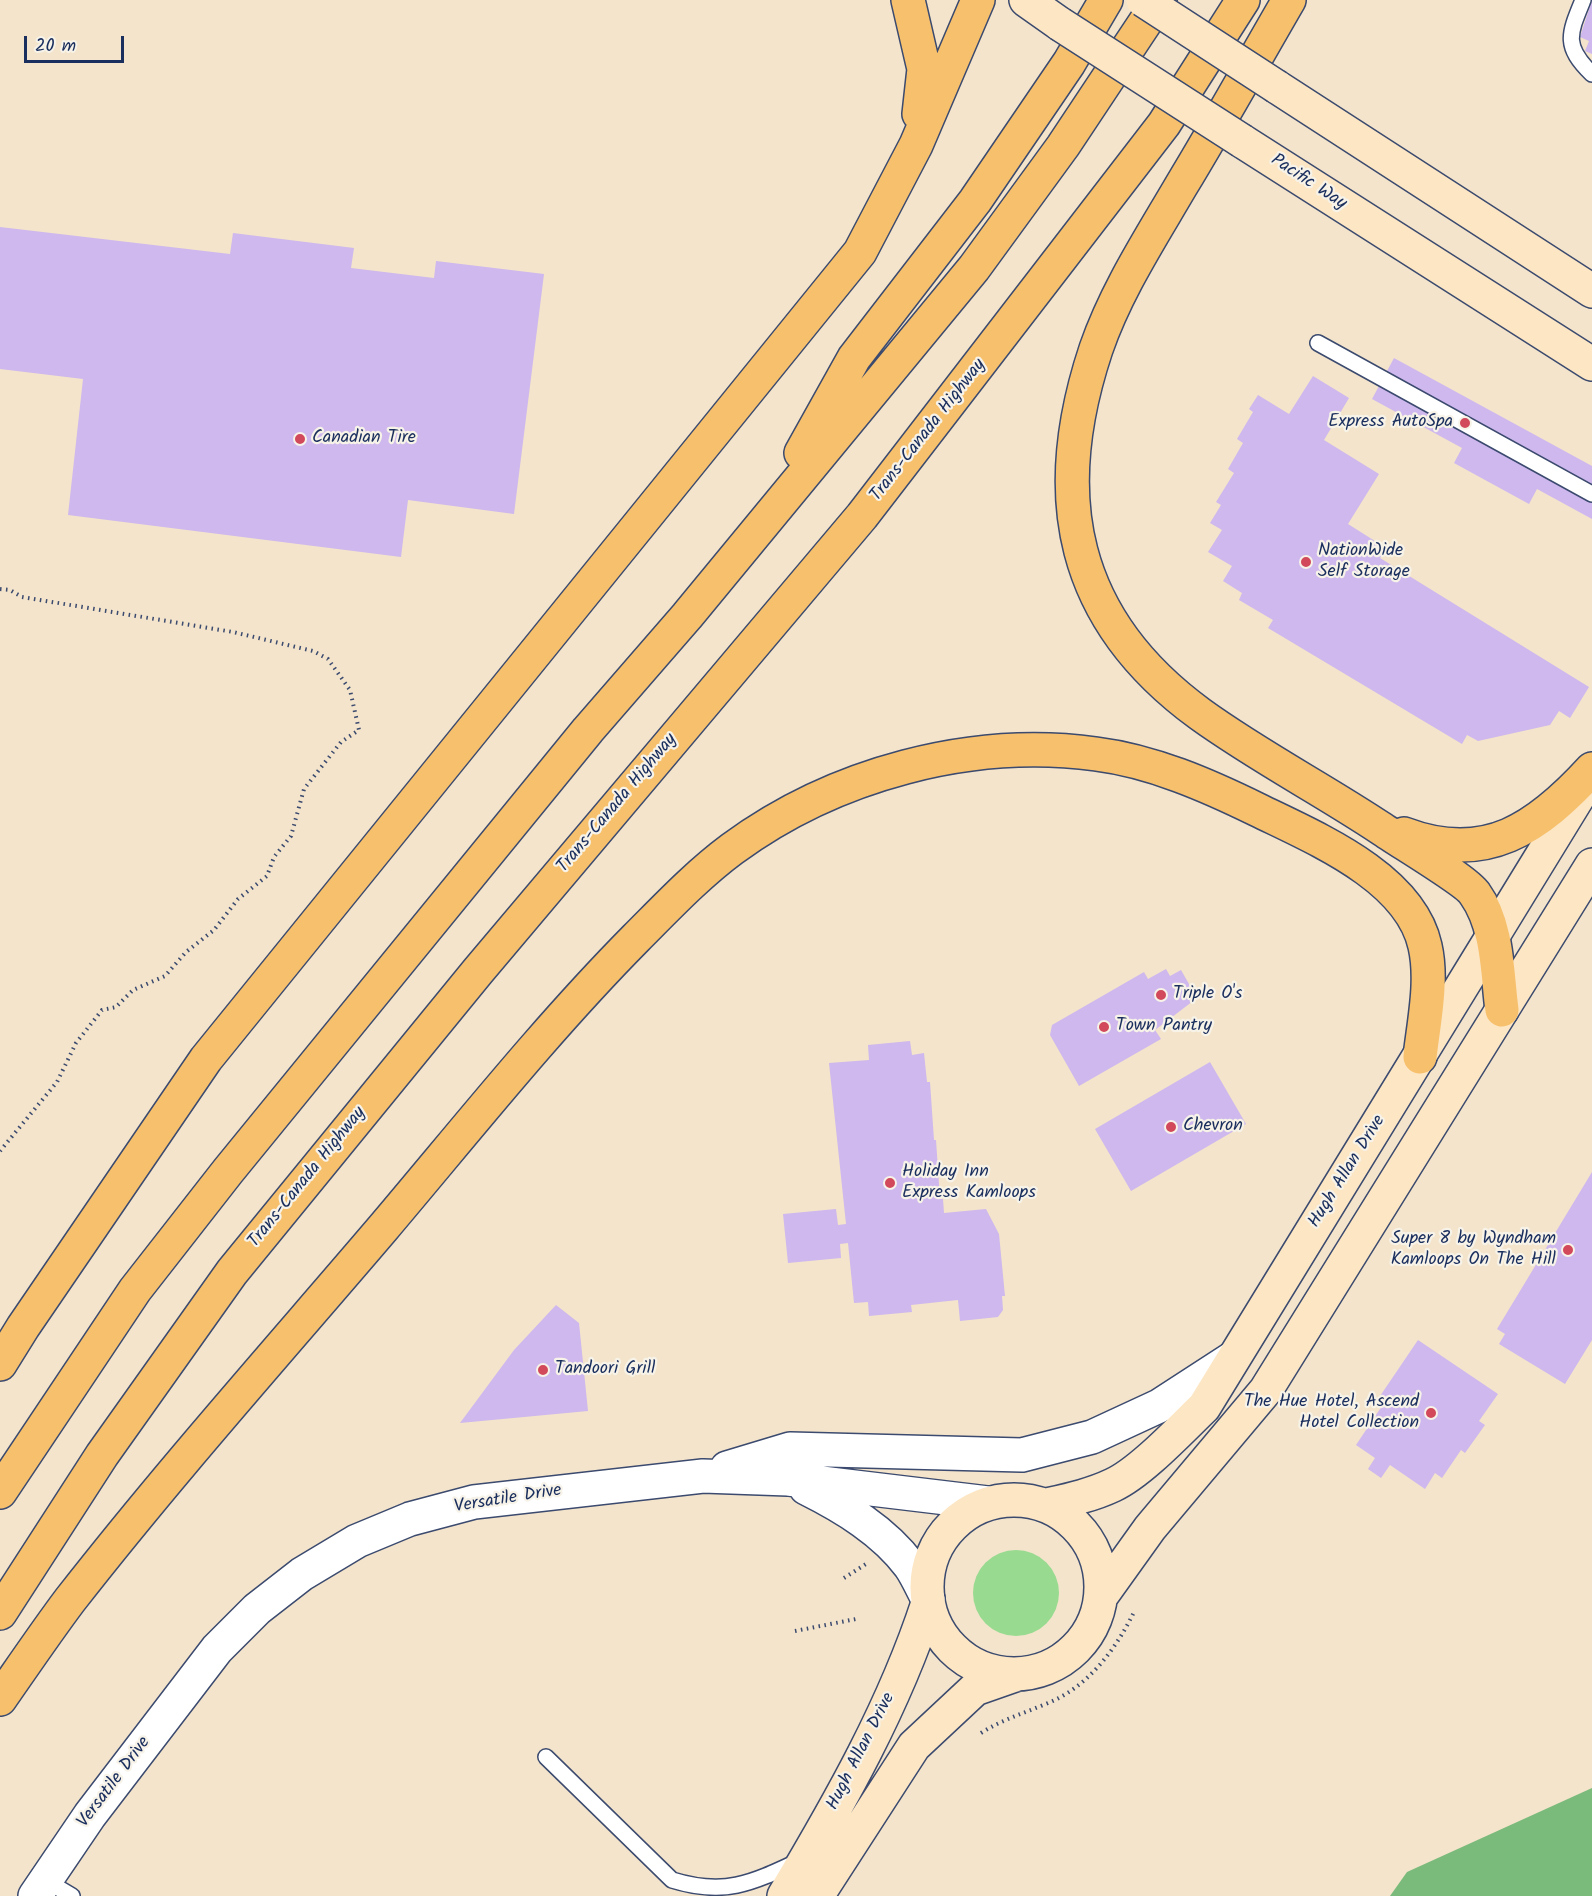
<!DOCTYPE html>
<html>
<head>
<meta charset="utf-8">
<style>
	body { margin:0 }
	#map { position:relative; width:1592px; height:1896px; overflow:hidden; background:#f3e4cb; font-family:Kalam,sans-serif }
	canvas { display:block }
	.scale { position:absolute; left:24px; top:36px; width:100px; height:27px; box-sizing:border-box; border:3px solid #1b2f5e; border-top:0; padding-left:8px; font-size:18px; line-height:21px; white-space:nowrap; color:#1b2f5e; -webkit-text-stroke:4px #f7f3e8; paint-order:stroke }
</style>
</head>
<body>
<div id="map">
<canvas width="1592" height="1896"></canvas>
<div class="scale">20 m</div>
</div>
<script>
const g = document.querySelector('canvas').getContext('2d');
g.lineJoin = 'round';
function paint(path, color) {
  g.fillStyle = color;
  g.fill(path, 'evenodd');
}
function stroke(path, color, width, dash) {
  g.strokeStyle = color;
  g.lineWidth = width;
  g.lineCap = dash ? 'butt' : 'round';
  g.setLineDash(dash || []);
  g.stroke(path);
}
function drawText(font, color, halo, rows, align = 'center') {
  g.font = font + ' Kalam,sans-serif';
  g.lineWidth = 4.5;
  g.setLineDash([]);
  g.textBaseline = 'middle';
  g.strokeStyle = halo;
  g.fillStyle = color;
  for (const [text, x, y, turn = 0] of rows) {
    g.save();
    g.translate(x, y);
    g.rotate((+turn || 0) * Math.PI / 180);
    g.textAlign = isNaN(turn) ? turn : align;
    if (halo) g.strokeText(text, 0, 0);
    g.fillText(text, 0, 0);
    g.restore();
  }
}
const green = new Path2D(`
	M973 1593a43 43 0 1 1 86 0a43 43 0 1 1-86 0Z`);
const forest = new Path2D(`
	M1592 1788V1896H1390L1407 1872Z`);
const building = new Path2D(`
	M1592 0V54L1585 51 1589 41 1580 37Z
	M0 227 230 254 233 233 354 248 351 268 434 278 436 261 544 274 514 514 408 500 401 557 68 515 83 379 0 369Z
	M1394 358 1592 466V519L1537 489 1529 504 1454 463 1462 448 1372 399Z
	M1313 376 1349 398 1324 440 1379 474 1348 524 1386 548 1380 558 1589 687 1570 718 1559 711 1550 725 1478 741 1467 735 1462 744 1268 628 1273 620 1239 600 1242 593 1223 581 1232 566 1208 552 1222 530 1210 523 1221 505 1216 502 1234 473 1228 469 1243 443 1237 439 1253 412 1249 409 1258 395 1289 414Z
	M1166 969 1170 976 1181 970 1197 998 1155 1030 1161 1039 1079 1086 1050 1035 1052 1025 1144 972 1148 979Z
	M910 1041 912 1055 924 1053 927 1082H930L934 1140H936L940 1199H943L944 1213 986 1209 999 1234 1005 1296H1002L1003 1310 998 1317 960 1321 958 1300 911 1305 912 1312 869 1316 868 1302 854 1303 848 1243 840 1244 841 1258 788 1263 783 1214 836 1209 838 1225 846 1224 829 1063 869 1060 868 1045Z
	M1210 1062 1246 1124 1131 1191 1095 1129Z
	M1592 1172V1340L1565 1384 1499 1344 1505 1334 1497 1329Z
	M556 1305 579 1323 588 1411 460 1423 514 1350Z
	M1418 1340 1498 1394 1479 1421 1485 1425 1465 1453 1461 1450 1442 1478 1435 1473 1425 1489 1390 1465 1381 1478 1368 1469 1375 1458 1356 1445 1382 1406 1376 1402Z`);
const path = new Path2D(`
	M0 589 10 590 22 597 233 632 313 651 328 659 350 690 359 730 341 742 304 789 291 836 274 857 267 876 238 899 214 930 186 952 165 976 133 990 116 1007 102 1010 76 1043 57 1082 0 1151
	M844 1578 866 1564
	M795 1631 856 1619
	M981 1733C1003 1719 1025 1713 1048 1703 1088 1687 1116 1649 1134 1612`);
const service = new Path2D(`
	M1583 0C1569 34 1563 46 1592 74
	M1318 343 1592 494
	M546 1757 672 1880C724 1896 750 1884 799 1861
	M45 1880 72 1896`);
const tertiary = new Path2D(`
	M727 1468 790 1449 1022 1455 1092 1437 1159 1406 1233 1358
	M806 1488C844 1507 884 1531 910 1566 917 1576 922 1588 928 1599
	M35 1896 90 1815 217 1649 257 1609 302 1574 357 1541 410 1519 474 1502 703 1476 788 1479 988 1503`);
const secondary = new Path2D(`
	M1026 0 1060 24
	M1277 87 1592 291
	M1242 141 1592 364
	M927 1587a87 87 0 1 1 174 0a87 87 0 1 1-174 0Z
	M1047 1505C1069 1500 1092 1495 1113 1485 1141 1472 1181 1429 1204 1407L1589 779
	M1102 1595 1150 1528 1266 1390 1592 865
	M784 1896C840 1802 894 1707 928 1603
	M817 1896 914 1746 975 1689 1015 1675`);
const motorway = new Path2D(`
	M908 0 924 69 919 114
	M1289 0C1253 62 1218 125 1181 186 1150 239 1116 291 1096 349 1047 496 1070 619 1200 714 1258 756 1322 789 1382 829 1399 841 1467 881 1475 894 1498 926 1497 972 1502 1010
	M801 453 854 358 975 201 1069 63 1106 0
	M1404 834C1486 865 1538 828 1592 769
	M0 1364 23 1327 206 1059 860 252 916 145 978 0
	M0 1492 135 1290 228 1171 588 730 687 616 974 268 1063 146 1160 0
	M0 1613 102 1455 232 1272 478 971 862 516 1164 124 1243 0
	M0 1699C23 1666 46 1632 70 1600 170 1472 278 1351 383 1228 466 1130 546 1029 636 938 667 907 697 875 732 849 834 774 971 737 1096 754 1152 761 1207 785 1258 810 1315 838 1410 877 1425 946 1433 981 1424 1022 1420 1057`);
const secondaryBridge = new Path2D(`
	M1143 0 1277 87
	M1060 24 1242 141`);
const markers = [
	[1465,423,6,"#d1495b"],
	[300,439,6,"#d1495b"],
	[1306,562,6,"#d1495b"],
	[1161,995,6,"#d1495b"],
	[1104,1027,6,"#d1495b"],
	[1171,1127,6,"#d1495b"],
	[890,1183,6,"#d1495b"],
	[1568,1250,6,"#d1495b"],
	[543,1370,6,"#d1495b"],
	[1431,1413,6,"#d1495b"]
];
const streetNames = [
	["Pacific Way",1308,183,33],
	["Trans-Canada Highway",929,431,-52],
	["Trans-Canada Highway",618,804,-50],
	["Hugh Allan Drive",1348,1172,-58],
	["Trans-Canada Highway",308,1178,-51],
	["Versatile Drive",508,1500,-9],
	["Hugh Allan Drive",862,1752,-63],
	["Versatile Drive",115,1783,-53]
];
const poiNames = [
	["Express AutoSpa",1453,423,"right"],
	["Canadian Tire",312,439],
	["NationWide",1318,552],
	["Self Storage",1318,573],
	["Triple O's",1173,995],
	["Town Pantry",1116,1027],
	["Chevron",1183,1127],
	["Holiday Inn",902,1173],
	["Express Kamloops",902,1194],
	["Super 8 by Wyndham",1556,1240,"right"],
	["Kamloops On The Hill",1556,1261,"right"],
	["Tandoori Grill",555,1370],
	["The Hue Hotel, Ascend",1419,1403,"right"],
	["Hotel Collection",1419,1424,"right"]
];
paint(green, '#99da91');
paint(forest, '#7aba7b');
paint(building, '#ceb8ee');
stroke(service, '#3b4a6e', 18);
stroke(tertiary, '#3b4a6e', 36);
stroke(secondary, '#3b4a6e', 36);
stroke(motorway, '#3b4a6e', 36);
stroke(path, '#3b4a6e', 4, [1.5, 4.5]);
stroke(service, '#fff', 15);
stroke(tertiary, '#fff', 33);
stroke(secondary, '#fce6c4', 33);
stroke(motorway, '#f7c06c', 33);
stroke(secondaryBridge, '#3b4a6e', 36, []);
stroke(secondaryBridge, '#fce6c4', 33);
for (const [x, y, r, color] of markers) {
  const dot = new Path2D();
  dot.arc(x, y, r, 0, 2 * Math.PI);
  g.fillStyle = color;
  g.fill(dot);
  stroke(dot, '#f7f3e8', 2);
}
drawText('18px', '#1b2f5e', '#f7f3e8', streetNames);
drawText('18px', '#1b2f5e', '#f7f3e8', poiNames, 'left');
</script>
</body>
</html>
